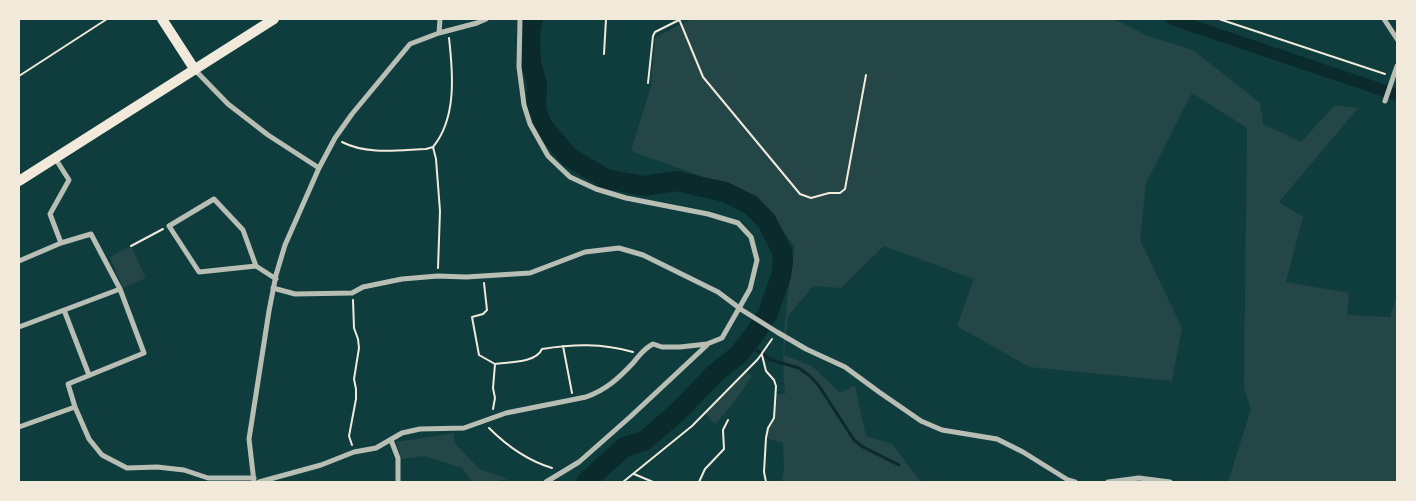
<!DOCTYPE html>
<html>
<head>
<meta charset="utf-8">
<style>
	body { margin:0 }
	#map { position:relative; width:1416px; height:501px; overflow:hidden; background:#0f3d3e; font-family:"Asap Condensed",sans-serif }
	canvas { display:block }
	.frame { position:absolute; inset:0; border:20px solid #f1e9da; pointer-events:none }
</style>
</head>
<body>
<div id="map">
<canvas width="1416" height="501"></canvas>
<div class="frame"></div>
</div>
<script>
const g = document.querySelector('canvas').getContext('2d');
g.lineJoin = 'round';
function paint(path, color) {
  g.fillStyle = color;
  g.fill(path, 'evenodd');
}
function stroke(path, color, width, dash) {
  g.strokeStyle = color;
  g.lineWidth = width;
  g.lineCap = dash ? 'butt' : 'round';
  g.setLineDash(dash || []);
  g.stroke(path);
}
const green = new Path2D(`
	M691 19H1114L1148 36 1193 50 1260 103 1263 124 1301 142 1335 105 1358 108 1279 202 1303 217 1286 282 1349 293 1347 315 1390 317 1397 294V482L1285 481 1284 482H1228L1251 409 1244 388 1247 128 1192 93 1146 183 1140 240 1182 328 1172 381 1029 367 957 326 974 279 884 246 841 288 813 286 788 316 784 355 812 366 840 393 855 385 866 436 892 444 921 482H782L784 468 783 443 766 438 768 428 774 418 775 394H785C780 345 787 295 795 247L758 197 631 151 651 86 655 38Z
	M131 246 146 278 123 288 110 257Z
	M745 371 752 376 732 405 715 424 705 413Z
	M454 433V442L479 469 508 479 491 482H472L462 468 425 456 402 459 396 442Z`);
const stream = new Path2D(`
	M747 344 771 360 799 368 810 376 819 386 854 440 863 447 899 465`);
const canal = new Path2D(`
	M1172 19 1397 95`);
const river = new Path2D(`
	M533 19 530 33 531 63 537 84 536 108 541 124 569 157 606 179 644 186 676 181 725 192 751 205 766 220 782 251 783 262 781 276 768 313 754 335 738 355 714 374 682 408 644 441 624 447 586 482`);
const path = new Path2D(`
	M679 19 703 77 800 194 811 198 829 193H840L845 189 866 75
	M1219 19 1385 74
	M604 54 606 19
	M19 76 107 19
	M648 83 653 36 655 32 679 20
	M342 142C367 155 399 150 426 149L433 147
	M131 246 163 229
	M438 268 440 211 436 159 433 147C457 118 453 73 449 38
	M484 283 487 310 483 314 472 317 479 355 495 364 493 388 495 398 493 409
	M563 346 572 393
	M762 355 766 371 774 380 776 386 774 418 768 428 766 438 764 472 766 482
	M495 364C509 362 536 363 542 349 573 344 602 343 633 352
	M489 428C506 445 529 461 552 468
	M352 445 349 436 356 399V389L354 379 359 348 358 339 354 328 353 300
	M634 474 653 482
	M514 482H515
	M623 482 692 426 758 359 772 339
	M699 482 705 469 724 449 723 430 728 420`);
const minor = new Path2D(`
	M1384 19 1397 39
	M439 33 440 19
	M195 70 228 104 268 135 319 168
	M1385 101 1397 66
	M55 158 69 180 50 214 61 243
	M19 261 61 243 91 234 120 289 144 353 68 384 75 407 89 439 102 455 127 468 157 467 184 470 208 478H254
	M256 266 243 230 214 199 169 226 199 272 256 266 276 279
	M273 288 295 294 352 293 363 287 402 279 438 276 466 277 530 273 585 252 619 248 643 255 718 292 742 310 777 332 806 349 845 367 879 392 921 421 942 430 997 439 1023 452 1068 480 1075 482
	M64 310 89 375
	M19 327 120 289
	M19 427 75 407
	M391 440 398 458V482
	M254 482 249 439 269 311 276 275 285 245 319 168 335 138 352 114 410 44 439 33 477 23 486 19
	M259 482 321 465 354 452 376 448 402 433 420 429 464 428 506 413 586 397C606 390 619 378 633 363 640 355 643 349 653 344L662 347H680L707 344 722 338 750 289 757 260 751 237 738 223 708 214 626 198 596 189 570 177 548 156 530 124 524 105 519 67 520 19
	M546 482 579 462 630 417 707 345
	M1108 482 1139 478 1170 482`);
const primary = new Path2D(`
	M162 19 195 70
	M19 181 274 19`);
paint(green, '#244646');
stroke(stream, '#0a2a2b', 3);
stroke(canal, '#0a2a2b', 12);
stroke(river, '#0a2a2b', 20);
stroke(path, '#f1e9da', 2);
stroke(minor, '#b8beb3', 5);
stroke(primary, '#f1e9da', 10);
</script>
</body>
</html>
